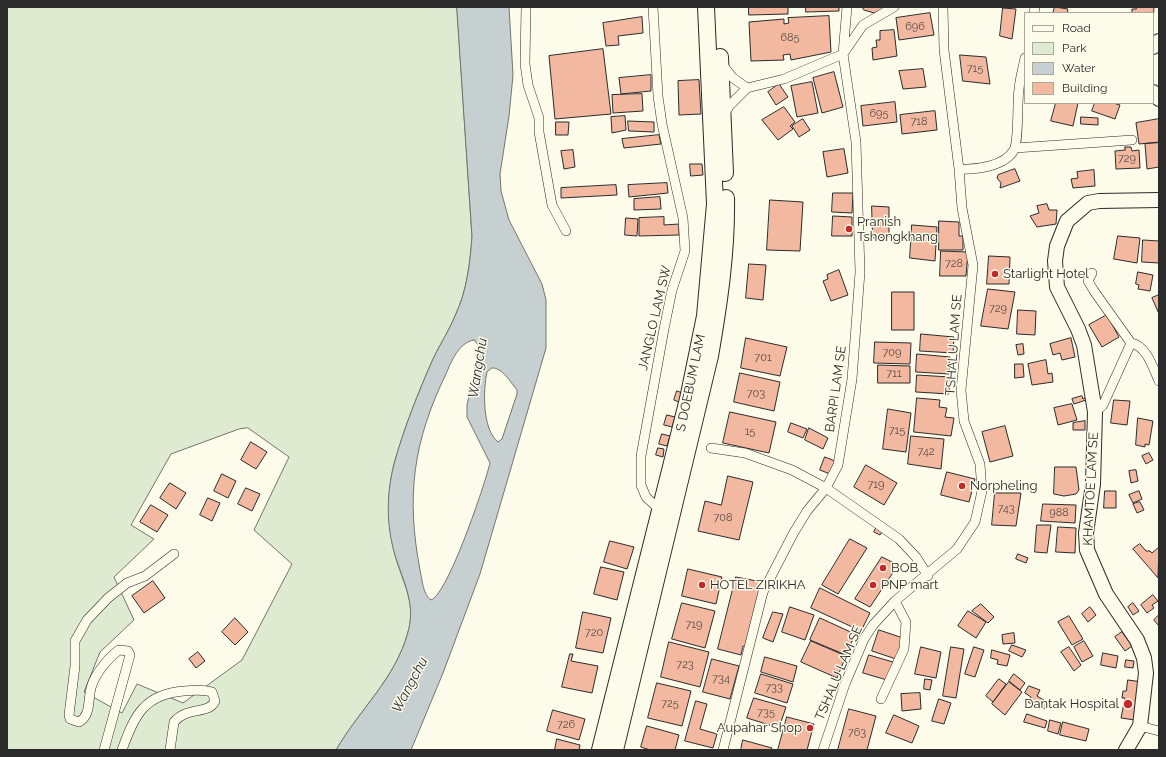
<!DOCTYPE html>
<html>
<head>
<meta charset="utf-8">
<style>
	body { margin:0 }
	#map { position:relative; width:1166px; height:757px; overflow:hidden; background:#fdfbea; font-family:Raleway,sans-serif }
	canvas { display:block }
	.frame { position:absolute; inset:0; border:8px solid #2b2b2b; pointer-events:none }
	.legend { position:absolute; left:1024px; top:12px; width:130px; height:92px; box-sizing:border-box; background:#fdfbea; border:1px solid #a9a89e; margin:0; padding:5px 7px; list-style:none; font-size:12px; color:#2b2b2b }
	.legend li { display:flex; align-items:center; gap:8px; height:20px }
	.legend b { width:20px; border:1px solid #a9a89e }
</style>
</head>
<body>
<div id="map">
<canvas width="1166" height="757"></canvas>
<div class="frame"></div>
<ul class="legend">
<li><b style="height:5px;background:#fdfbea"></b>Road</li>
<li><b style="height:11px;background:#deebd1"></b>Park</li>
<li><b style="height:11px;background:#c7d0d0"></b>Water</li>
<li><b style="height:11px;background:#f2b8a0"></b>Building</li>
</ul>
</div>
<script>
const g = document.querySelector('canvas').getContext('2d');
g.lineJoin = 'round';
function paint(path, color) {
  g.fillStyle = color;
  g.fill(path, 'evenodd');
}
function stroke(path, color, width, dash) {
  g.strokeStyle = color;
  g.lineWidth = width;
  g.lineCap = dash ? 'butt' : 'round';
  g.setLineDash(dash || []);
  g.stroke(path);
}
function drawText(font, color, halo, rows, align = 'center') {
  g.font = font + ' Raleway,sans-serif';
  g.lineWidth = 3;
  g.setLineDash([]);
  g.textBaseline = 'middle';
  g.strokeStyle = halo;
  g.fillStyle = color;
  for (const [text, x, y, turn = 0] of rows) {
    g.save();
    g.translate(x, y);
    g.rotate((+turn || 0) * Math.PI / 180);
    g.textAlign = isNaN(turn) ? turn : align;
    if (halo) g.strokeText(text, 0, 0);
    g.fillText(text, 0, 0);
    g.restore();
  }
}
const green = new Path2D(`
	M7 7H457L472 237C470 263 467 291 455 316 449 331 440 344 433 359 418 393 404 428 394 464 386 497 387 529 397 562 405 587 416 606 408 632 396 678 359 710 336 750H7ZM248 428 289 457 254 530 292 564 242 660 183 703 137 684 122 713 84 692 100 652 134 620 114 577 154 539 131 525 171 454 239 429Z`);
const water = new Path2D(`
	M457 7H509L513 75 509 116 500 174 501 191 509 220 542 284 546 300V348L480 574 443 673 411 750H336C359 710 396 678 408 632 417 601 400 576 393 548 386 519 387 492 394 464 404 428 418 393 433 359 440 344 449 331 455 316 467 291 470 263 472 237ZM474 340 479 346V350L467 405V417L490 463C485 484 448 594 431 600 423 595 422 579 420 570 406 496 413 442 446 374 451 362 459 342 474 340ZM492 368C502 367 511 383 517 390V394L502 439 498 442C482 429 483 390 487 372Z`);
const building = new Path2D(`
	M749 7H788V14L749 15Z
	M806 7H839V11L806 12Z
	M863 7H887L874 13 864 10Z
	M1055 7 1068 9 1067 13H1053Z
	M1136 7H1154L1153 23V13H1132V9H1136Z
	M1003 8 1016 9 1012 39 1000 36Z
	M930 13 934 35 899 40 896 18Z
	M829 16 831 52 791 60 790 54 783 55 784 60 751 61 749 22 784 19V24L789 23 788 18Z
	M642 17 643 33 618 36 619 45 606 46 603 23Z
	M894 30 897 56 873 60 872 48 877 47 876 40H880V31Z
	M603 49 611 114 555 119 549 56Z
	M960 55 986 57 990 84 963 81Z
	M923 69 926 87 903 89 899 71Z
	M834 72 843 107 822 113 813 78Z
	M651 75V91L621 94 619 78Z
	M699 80 701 114 679 115 678 81Z
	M812 82 818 113 797 117 791 86Z
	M779 84 788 97 776 105 768 92Z
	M642 94 643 111 613 113 612 95Z
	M895 102 897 122 863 126 861 106Z
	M1056 103H1078L1073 126 1051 121Z
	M1095 103H1113L1120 105 1115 119 1092 111Z
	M784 107 795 122 790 126 793 129 778 140 762 120Z
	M935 111 937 130 902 134 900 115Z
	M625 116 626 130 612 133 611 117Z
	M1081 117 1098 118V125L1081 124Z
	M803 119 810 130 799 137 792 126Z
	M1159 119V142L1139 144 1136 123Z
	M628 121 654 122V132L629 131Z
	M556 122H569L568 135H556Z
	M659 135 661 144 624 148 622 139Z
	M1159 143V167L1147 169 1145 144Z
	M1125 147H1131L1132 151 1139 150 1140 168 1116 169 1115 151 1125 150Z
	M844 149 848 173 827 177 823 152Z
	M573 150 575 167 564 169 561 151Z
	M690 164H702L703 175 691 176Z
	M1015 169 1020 181 1000 188 1001 183 997 178 998 175Z
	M1094 170 1095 186 1073 188 1071 179 1078 178 1077 172Z
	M667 183 668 193 629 197 628 185Z
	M616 185 617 195 561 198V188Z
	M833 193H853L852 213 832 212Z
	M660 197 661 209 634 210V199Z
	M770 200 803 202 800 251 767 250Z
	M1047 204 1049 210H1057L1056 224 1037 227 1030 216 1039 213 1037 206Z
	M872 206 889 207V237L873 238Z
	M833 216 852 217V236H832Z
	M664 217V225L679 224V235L639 236V218Z
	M626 218 638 219 637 236 625 235Z
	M939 221 959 222V236H963V250H939Z
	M912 225 937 227 935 261 910 258Z
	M1118 236 1140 238 1137 263 1114 259Z
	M1143 240 1159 241V263L1142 262Z
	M941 251 968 252 966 276H940Z
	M989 256 1010 257 1009 284H987Z
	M749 264 766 265 763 300 746 298Z
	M839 270 848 295 831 301 823 281 828 279 827 275Z
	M1138 272 1153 275 1150 291 1138 289 1139 285 1136 284Z
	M988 289 1015 292 1008 329 981 326Z
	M892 292H914V330H892Z
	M1159 295V314L1152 298Z
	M1018 310 1036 311 1035 335 1017 334Z
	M1107 315 1119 337 1102 347 1089 325Z
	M921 334 954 337 953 353 920 351Z
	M746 338 787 347 780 376 741 368Z
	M1071 338 1075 357 1062 360 1060 353 1053 355 1050 344Z
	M875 342 911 343 910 364 874 363Z
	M1023 344 1024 354 1018 355 1016 345Z
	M917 354 950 357 949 374 916 372Z
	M1046 360 1048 374 1052 373 1053 382 1032 385 1028 364Z
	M1015 364H1023L1024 377 1015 378Z
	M878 365 910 366V383H878Z
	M740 373 780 382 774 411 734 402Z
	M917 375 950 377 949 394 916 392Z
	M677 391 685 394 681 403 674 400Z
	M1082 396 1083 399 1085 398 1086 400 1074 404 1072 399Z
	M917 398 940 400 939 407 947 408 945 417 954 418 951 436 914 432Z
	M1114 400 1130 401 1127 425 1111 423Z
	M1072 404 1077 420 1058 425 1054 408Z
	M888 409 911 413 906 452 883 449Z
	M730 412 776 422 769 453 723 443Z
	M667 415 675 417 672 427 664 425Z
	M1138 418 1153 421 1149 445 1145 444V447L1136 445Z
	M1085 421V430H1073V423Z
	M791 423 807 429 803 438 788 432Z
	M1005 426 1013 456 990 462 982 432Z
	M809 428 828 438 823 449 805 440Z
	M662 434 670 436 667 446 659 444Z
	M911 436 944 439 941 469 908 464Z
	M251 442 267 452 256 469 241 460Z
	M658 448 664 449 663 457 656 455Z
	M1149 453 1153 460 1146 464 1142 456Z
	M825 457 835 461 830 474 820 470Z
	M866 465 897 483 884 505 854 487Z
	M1055 467H1076L1079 490 1076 494 1064 496 1054 494Z
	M1136 470 1138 481 1131 483 1129 471Z
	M947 472 975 479 969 502 941 495Z
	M222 474 236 481 228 498 214 491Z
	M728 476 753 482 739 540 698 531 705 501 721 505Z
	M170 483 186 493 176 509 160 498Z
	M246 488 260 494 252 511 238 504Z
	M1105 491H1116V508H1104Z
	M1139 491 1142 499 1133 503 1129 495Z
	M995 493H1021L1016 526 992 525Z
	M208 498 220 503 212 521 200 515Z
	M1140 502 1144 510 1137 513 1133 504Z
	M1043 504 1076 505 1075 523 1041 521Z
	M151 505 168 515 157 532 140 522Z
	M1037 525H1051L1047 553 1035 552Z
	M877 526 883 530 880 535 874 532Z
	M1058 527 1076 528 1075 553 1056 552Z
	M850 539 867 548 838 594 822 585Z
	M610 541 634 547 627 569 604 562Z
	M1140 544 1146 551H1150L1152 553 1159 547 1158 578 1133 549Z
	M1018 554 1028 558 1026 563 1016 559Z
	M882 557 898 565 870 607 855 599Z
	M601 567 624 572 617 600 594 594Z
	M688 569 722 577 716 604 682 596Z
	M736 577 762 582 745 647 743 646 741 655 718 649Z
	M153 581 165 598 144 613 132 596Z
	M820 588 870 613 861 631 811 608Z
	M1153 595 1158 601 1152 605 1154 608 1147 613 1141 605Z
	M682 603 715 611 705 648 672 639Z
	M1133 603 1139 611 1133 615 1128 607Z
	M981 604 994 617 988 623 972 611Z
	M790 607 814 615 805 640 782 632Z
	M1090 607 1096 615 1088 622 1082 614Z
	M968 611 986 622 976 638 958 626Z
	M583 612 611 618 603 653 576 648Z
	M773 612 783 614 773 642 763 638Z
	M1159 615V626L1154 620Z
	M1069 616 1083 639 1072 645 1058 622Z
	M235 618 248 632 235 645 222 632Z
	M820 618 855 634 846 655 810 640Z
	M879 630 903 638 896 659 872 651Z
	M1122 632 1132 646 1125 651 1115 637Z
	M1014 633 1015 643 1003 644 1002 635Z
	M811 641 846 656 837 678 801 662Z
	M1084 641 1093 656 1082 662 1074 647Z
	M669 642 709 652 700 687 661 677Z
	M1012 645 1026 650 1022 657 1009 651Z
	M921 647 941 652 936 678 915 674Z
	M951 647 964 649 956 698 943 696Z
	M974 647 984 650 975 677 965 674Z
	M1069 647 1081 665 1074 671 1061 652Z
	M992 650 1010 655 1007 666 997 664 998 660 991 658Z
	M198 652 205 661 196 668 189 659Z
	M1103 653 1118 656 1116 668 1101 665Z
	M570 654H573L571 661 598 666 592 693 562 687Z
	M869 655 893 662 887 680 863 673Z
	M765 657 797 666 793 682 761 672Z
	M712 659 739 666 730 699 703 692Z
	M1126 660 1134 661 1133 668 1125 667Z
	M761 674 793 684 787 703 755 693Z
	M1014 674 1025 683 1020 690 1009 681Z
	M925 679 932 680 930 690 924 689Z
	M999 679 1006 684 993 702 986 696Z
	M1128 680 1142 682 1135 720 1121 718 1125 698H1122L1123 691H1126Z
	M1009 682 1022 692 1005 715 992 704Z
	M657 683 691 691 682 726 648 718Z
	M1029 686 1040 690 1037 696 1049 703 1045 709 1041 707 1040 709 1028 702 1031 697 1025 693Z
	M920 693 921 709 902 711 901 694Z
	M754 698 786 707 779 728 747 718Z
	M939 699 951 703 944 724 932 721Z
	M696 701 707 704 700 729 717 734 713 748 685 741Z
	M849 709 876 716 867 750H838Z
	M553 710 585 719 579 740 547 731Z
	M1027 714 1047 721 1045 728 1024 722Z
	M894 715 919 726 912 743 886 733Z
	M787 717 814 724 807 750H778Z
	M1050 720 1061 723 1058 734 1048 731Z
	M1063 722 1089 729 1086 741 1060 735Z
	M647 726 679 735 675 750H650L641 747Z
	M557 739 580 745 579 750H555Z
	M743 740 772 748 771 750H741Z`);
const street = new Path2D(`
	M526 7 525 64 528 85 539 118V132L552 205 566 231
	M653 7 658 96 662 124 683 218 685 251 672 290 664 329 641 456V485L646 497 660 510
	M1034 13 1035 7
	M722 64 733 78 747 88
	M724 114 730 105 747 88 784 79 843 54 863 25 894 7
	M1015 148 1132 140
	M959 169C977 170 1005 166 1014 150 1019 141 1017 101 1019 89 1020 78 1023 68 1025 58
	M1092 273 1088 281 1094 291 1131 343
	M1095 412 1103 405 1131 343C1147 346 1153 368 1159 381
	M711 448 745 453 792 470 826 488 899 539 916 557 928 576
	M881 699 904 649 906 622 895 601
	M1140 726 1159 731
	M104 750 130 655 128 651 119 650C108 658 96 673 92 685 87 698 92 715 79 722L70 719 69 715 75 666V641L87 620 108 598 127 583 145 576 174 554
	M122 750C134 716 144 694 184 691 193 690 203 689 212 692L215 701C209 715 187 706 174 722L170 750
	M723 750 763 592 793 534 807 511 826 488 838 465 852 379 860 272 856 142 843 54 847 7
	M823 750 845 684 864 639 873 625 895 601 957 549 975 522 982 491 980 464 964 421 961 390 973 265 962 208 959 169 944 50 943 7`);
const primary = new Path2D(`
	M1153 47 1159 41
	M1153 92 1159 99
	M1126 750 1140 726 1146 673 1144 658 1137 640 1106 594 1087 550 1086 533 1093 484 1095 412 1084 345 1078 329 1057 287 1055 261 1057 246 1067 221 1088 203 1099 201 1159 200`);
const highway = new Path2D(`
	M720 57 725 173
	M600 750 688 399 705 316 715 204 706 7
	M615 750 710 356C719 304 727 251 726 198`);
const markers = [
	[849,229,4,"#c62828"],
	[995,274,4,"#c62828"],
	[962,486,4,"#c62828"],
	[883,568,4,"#c62828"],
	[702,585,4,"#c62828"],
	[873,585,4,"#c62828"],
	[1128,704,5,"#c62828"],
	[810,728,4,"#c62828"]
];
const numberNames = [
	["696",915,27],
	["685",790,38],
	["715",975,69],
	["695",879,114],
	["718",919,122],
	["729",1127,159],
	["728",954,264],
	["729",998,309],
	["709",892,353],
	["701",763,358],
	["711",894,374],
	["703",756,394],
	["715",897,431],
	["15",750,432],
	["742",926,452],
	["719",876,485],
	["743",1006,509],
	["988",1059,513],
	["708",723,518],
	["719",694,625],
	["720",594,633],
	["723",685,665],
	["734",721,679],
	["733",774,688],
	["725",670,704],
	["735",766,713],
	["726",566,725],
	["763",857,733]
];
const poiNames = [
	["Pranish",857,222],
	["Tshongkhang",857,237],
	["Starlight Hotel",1003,274],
	["Norpheling",970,486],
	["BOB",891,568],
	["HOTEL ZIRIKHA",710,585],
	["PNP mart",881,585],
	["Dantak Hospital",1119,704,"right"],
	["Aupahar Shop",802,728,"right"]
];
const streetNames = [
	["JANGLO LAM SW",655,318,-77],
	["TSHALU LAM SE",954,345,-86],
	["S DOEBUM LAM",691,383,-78],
	["BARPI LAM SE",836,389,-82],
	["KHAMTOE LAM SE",1091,489,-87],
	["TSHALU LAM SE",839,673,-67]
];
const waterNames = [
	["Wangchu",478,368,-81],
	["Wangchu",410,685,-62]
];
paint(green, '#deebd1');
stroke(green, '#74746e', 1);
paint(water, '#c7d0d0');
stroke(water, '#74746e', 1);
paint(building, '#f2b8a0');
stroke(building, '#2b2b2b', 1);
stroke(street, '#2b2b2b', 10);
stroke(primary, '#2b2b2b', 16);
stroke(highway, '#2b2b2b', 18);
stroke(street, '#fdfbea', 9);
stroke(primary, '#fdfbea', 14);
stroke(highway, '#fdfbea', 16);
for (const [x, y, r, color] of markers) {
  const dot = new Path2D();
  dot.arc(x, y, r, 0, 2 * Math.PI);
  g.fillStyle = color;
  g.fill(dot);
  stroke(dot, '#fdfbea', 1.5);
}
drawText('11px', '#5d4e48', null, numberNames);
drawText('13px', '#2b2b2b', '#fdfbea', poiNames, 'left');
drawText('13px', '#2b2b2b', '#fdfbea', streetNames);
drawText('italic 14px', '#2b2b2b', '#fdfbea', waterNames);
</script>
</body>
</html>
